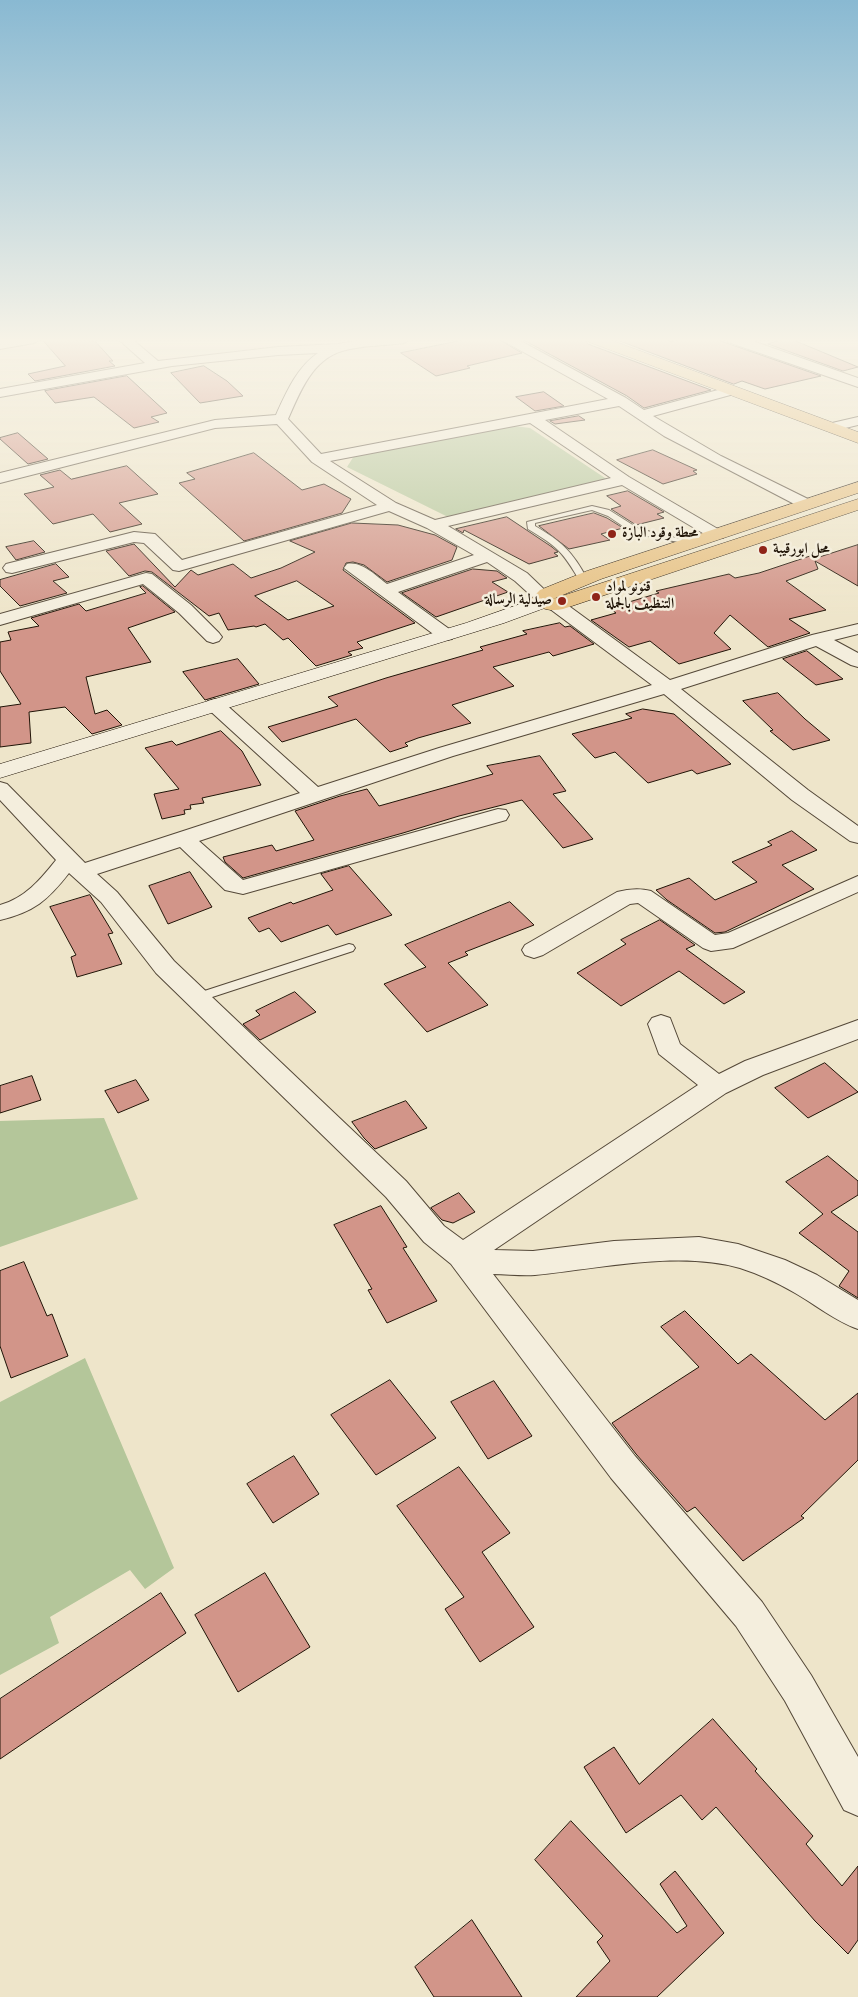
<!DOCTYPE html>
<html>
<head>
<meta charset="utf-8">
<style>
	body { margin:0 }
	canvas { display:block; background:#eee5ca }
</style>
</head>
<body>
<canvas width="858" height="1997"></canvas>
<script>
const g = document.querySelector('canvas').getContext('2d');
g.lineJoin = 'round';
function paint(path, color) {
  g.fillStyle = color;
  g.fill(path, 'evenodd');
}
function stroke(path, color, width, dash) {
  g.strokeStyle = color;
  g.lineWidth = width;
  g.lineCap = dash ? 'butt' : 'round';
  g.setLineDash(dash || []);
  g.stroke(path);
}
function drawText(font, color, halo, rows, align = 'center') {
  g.font = font + ' "IM FELL Double Pica",Amiri,serif';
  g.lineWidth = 5;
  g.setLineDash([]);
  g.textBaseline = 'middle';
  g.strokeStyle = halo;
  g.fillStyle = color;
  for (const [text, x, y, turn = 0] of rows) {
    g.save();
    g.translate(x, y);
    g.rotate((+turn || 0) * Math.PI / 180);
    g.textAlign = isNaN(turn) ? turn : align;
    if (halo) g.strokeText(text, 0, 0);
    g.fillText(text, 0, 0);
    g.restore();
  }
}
const green = new Path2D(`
	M514 426 530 428 608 480 448 517 347 467 354 456Z
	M104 1118 138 1199 0 1247V1121Z
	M85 1358 174 1568 145 1589 130 1570 50 1617 59 1643 0 1675V1402Z`);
const building = new Path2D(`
	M42 339 95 341 113 361H109L115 366 35 381 28 374 65 366Z
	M468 339H498L522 353 467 366 470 368 436 376 401 353Z
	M522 339H585L588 344 711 390 644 408 627 396Z
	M615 339H665L671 342 681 339H715L821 376 765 389 742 381 734 384Z
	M784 339H791L858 367 843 371 768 344Z
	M204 366 227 381 243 396 200 403 171 373Z
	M127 376 167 413 151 417 159 422 134 428 94 397 55 403 45 391Z
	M544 392 564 406 535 411 516 397Z
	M579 416 585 420 555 424 550 421Z
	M18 433 48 459 28 464 0 439V438Z
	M653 450 697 470 693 471 697 474 663 484 617 460Z
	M254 453 302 490 324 484 351 499 342 513 244 541 179 483 195 479 187 473Z
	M127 466 158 494 119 503 142 524 110 532 93 514 53 524 24 494 54 487 40 475 60 470 71 479Z
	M628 491 664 512 657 514 664 518 636 525 611 509 621 506 607 496Z
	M594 513 607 518 623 528 601 534 610 540 569 549 539 526Z
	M507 517 552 547 558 552 554 553 558 556 529 564 464 530 463 533 456 529Z
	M352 523 398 525 435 535 457 547 452 560 387 582 364 565 353 562 346 563 343 570 415 623 357 642 363 648 348 652 352 655 316 666 288 638 283 640 265 624 256 627 254 626 228 630 219 613 209 616 152 572 145 571 129 576 106 551 134 544 175 587 191 570 198 575 233 564 251 578 281 568 315 552 290 541ZM297 581 334 606 288 620 255 596Z
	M34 541 45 552 16 560 6 547Z
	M858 545V586L815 561 818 569 786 581 826 610 789 619 810 633 768 647 730 615 714 633 731 649 679 664 650 641 629 647 591 620 616 613 609 608 659 593 656 591 729 574 735 578 759 573 813 555 815 558Z
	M56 564 69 577 53 581 67 593 20 606 0 586V580Z
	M473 569 497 571 507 578 492 582 508 592 436 617 402 593Z
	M143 586 175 612 128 628 151 662 86 677 95 714 107 710 122 725 92 734 65 707 29 712 31 743 0 747V707L21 704 0 671V642L11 640 8 632 39 626 31 618 79 604 86 611 146 593 140 587Z
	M560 623 565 627 570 626 594 644 553 656 549 652 493 667 514 686 452 705 471 723 418 738 405 743 408 746 390 752 356 719 282 742 268 727 338 706 328 697 386 678 483 650 480 647 527 634 523 631Z
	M807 651 843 679 816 685 783 659Z
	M238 659 259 684 205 700 183 672Z
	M778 693 805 719 830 740 793 750 770 731 773 730 743 701Z
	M643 709 674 714 731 764 697 774 692 770 648 783 615 752 595 758 572 734 632 718 626 714Z
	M221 731 242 751 261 785 202 798 204 803 190 805 191 809 184 810 185 814 162 819 154 794 179 789 145 748 172 741 176 745Z
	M540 756 566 791 553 794 593 839 563 848 522 800 459 816 403 833 243 878 225 862 223 857 272 845 276 851 314 840 295 811 340 796 367 789 379 806 493 774 487 766Z
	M792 831 817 850 782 865 814 889 725 932 715 933 667 900 656 890 689 878 715 900 757 882 732 862 772 845 768 842Z
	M349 866 392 915 336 935 328 925 281 942 269 928 259 932 248 918 291 902 293 904 333 890 321 874Z
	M190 872 212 907 168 924 149 886Z
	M90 895 113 933 108 934 122 964 77 977 71 957 76 955 50 907Z
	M510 902 534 925 465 952 468 955 448 963 488 1005 427 1032 384 984 426 967 405 945Z
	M660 920 695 945 686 949 745 992 724 1004 679 971 621 1006 577 973 626 944 621 940Z
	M295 992 316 1012 260 1040 243 1024 260 1015 256 1011Z
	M825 1063 858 1092 808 1118 775 1088Z
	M32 1076 41 1100 0 1113V1086Z
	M136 1080 149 1100 118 1113 105 1091Z
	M406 1101 427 1128 375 1149 364 1138 352 1122Z
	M828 1156 858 1181V1195L831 1212 858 1232V1298L839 1286 849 1271 799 1233 823 1214 786 1182Z
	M459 1193 475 1212 453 1223 442 1220 431 1208Z
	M381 1206 407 1247 403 1248 437 1301 387 1323 368 1290 372 1289 334 1225Z
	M24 1262 47 1316 52 1314 68 1356 11 1378 0 1346V1271Z
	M685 1311 738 1364 751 1354 825 1420 858 1393V1460L801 1516 804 1518 743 1561 695 1507 687 1512 636 1454 612 1423 699 1367 661 1327Z
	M390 1380 436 1438 376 1475 331 1415Z
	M494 1381 532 1436 488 1459 451 1402Z
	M294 1456 319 1494 273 1523 247 1484Z
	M459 1467 510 1533 482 1552 534 1627 480 1662 445 1609 464 1597 397 1506Z
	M265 1573 310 1647 238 1692 195 1615Z
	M161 1593 186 1633 0 1759V1699Z
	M713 1719 757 1769 755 1771 813 1836 806 1844 842 1886 858 1866V1940L848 1954 815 1921 716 1807 702 1820 681 1795 626 1833 584 1767 614 1747 639 1784Z
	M571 1821 677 1933 687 1926 660 1884 675 1871 724 1933 657 1997H576L610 1961 597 1942 603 1936 535 1860Z
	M472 1920 522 1997H434L415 1967Z`);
const lane = new Path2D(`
	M592 506 609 510 639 529 697 543 693 545 633 533 608 516 592 510 535 523V526C561 541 573 552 587 579L580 581C562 551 558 547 528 529L527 522Z
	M349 944 353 945 355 948 353 951 200 1001 196 1002 190 998 192 995Z`);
const street = new Path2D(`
	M9 339H40L34 343 0 349V341Z
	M118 339H132L158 361 278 347 338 344 368 339H410L404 343C384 346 362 345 342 351 312 360 300 392 288 419L321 454 608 399 500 339H517L626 398 644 410 729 387 736 391 734 394 653 416 721 456 812 501 814 504 812 507H800L664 436 619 406 545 420 629 477 723 532 725 535 723 538H711L622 485 448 526 527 573 551 596 548 600 542 601 536 600 515 581 487 562 398 592 452 631 455 635 452 639 446 640 440 639 344 568 347 564C362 561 376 576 387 584L474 555 427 528 389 511 179 571 173 570 144 543 134 542 12 573 6 572 3 568 6 564 134 532 155 534 182 560 377 505 312 462 277 424 215 428 0 483V473L215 420 276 415C286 393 297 367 318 353L278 355 172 366 0 397V389L145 363ZM530 423 611 478 435 520 396 503 330 461Z
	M727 339H747L858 378V387L728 342Z
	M858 417V425L837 430 832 429 830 426 832 423Z
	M146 573 152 574 191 605 219 633 222 637 219 641 213 643 207 641 179 613 143 584 0 625V614Z
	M556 600 562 601 670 680 812 635 858 624V634L834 640 858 653V667L851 665 816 646 681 689 808 790 858 826V843L850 841 792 800 664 694 453 756 199 841 243 880 498 809 506 810 509 815 506 820 243 894 225 890 180 847 97 874 117 892 174 961 406 1181 444 1226 463 1240 698 1085 659 1054 648 1024 652 1018 661 1015 670 1018 680 1044 719 1074 745 1061 858 1020V1039L763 1075 726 1093 494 1250 533 1251 614 1241 699 1237 738 1244 785 1260 817 1275 858 1300V1329C835 1321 816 1305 795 1293 778 1283 759 1274 740 1268 679 1250 597 1269 535 1275 521 1276 507 1274 493 1274L635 1456 762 1602 811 1675 858 1757V1816L844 1810 785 1701 736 1626 611 1478 451 1264 424 1242 386 1197 156 973 101 902 69 873C48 900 34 912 0 920V905C25 898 40 880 56 860L0 800V782L7 784 85 863 300 793 208 709 205 705 208 701 215 699 222 701 318 787 439 748 652 685 550 609 547 605 550 601Z
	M858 876V892L733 948 711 951 703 948 638 903 630 904 543 955 534 958 525 955 522 950 525 945 617 892C628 889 640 888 651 891L715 935 728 933Z`);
const secondary = new Path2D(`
	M543 596 550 598 553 602 550 606 504 623 0 778V764L466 623Z`);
const primary = new Path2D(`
	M587 339H608L858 432V443L589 342Z
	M858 482V493L601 579 553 599 858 499V510L563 609C551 612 538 609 531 599L540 590 587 571Z`);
const markers = [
	[612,534,5,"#8f2418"],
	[763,550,5,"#8f2418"],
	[596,597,5,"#8f2418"],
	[562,601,5,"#8f2418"]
];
const farPoinames = [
	["محطة وقود البازة",622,534],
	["محل ابورقيبة",773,550],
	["قنونو لمواد",606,588],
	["التنظيف بالجملة",606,605],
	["صيدلية الرسالة",552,601,"right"]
];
paint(green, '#b4c69a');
paint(building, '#d29589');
stroke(building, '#201407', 1);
stroke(lane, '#544838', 2);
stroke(street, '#544838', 2);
stroke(secondary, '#201407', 1);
stroke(primary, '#201407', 1);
paint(lane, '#f4eedd');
paint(street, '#f4eedd');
paint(secondary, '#f4eedd');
paint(primary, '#e7c285');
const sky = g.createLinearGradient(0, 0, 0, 619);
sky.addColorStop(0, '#89b9d2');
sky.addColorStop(0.55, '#f7f3e7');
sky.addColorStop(1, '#f7f3e700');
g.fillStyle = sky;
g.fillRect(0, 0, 858, 619);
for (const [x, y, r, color] of markers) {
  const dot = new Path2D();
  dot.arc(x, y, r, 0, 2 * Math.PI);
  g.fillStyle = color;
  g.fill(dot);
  stroke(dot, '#f4eedd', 2);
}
drawText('bold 15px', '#201407', '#f4eedd', farPoinames, 'left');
</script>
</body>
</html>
